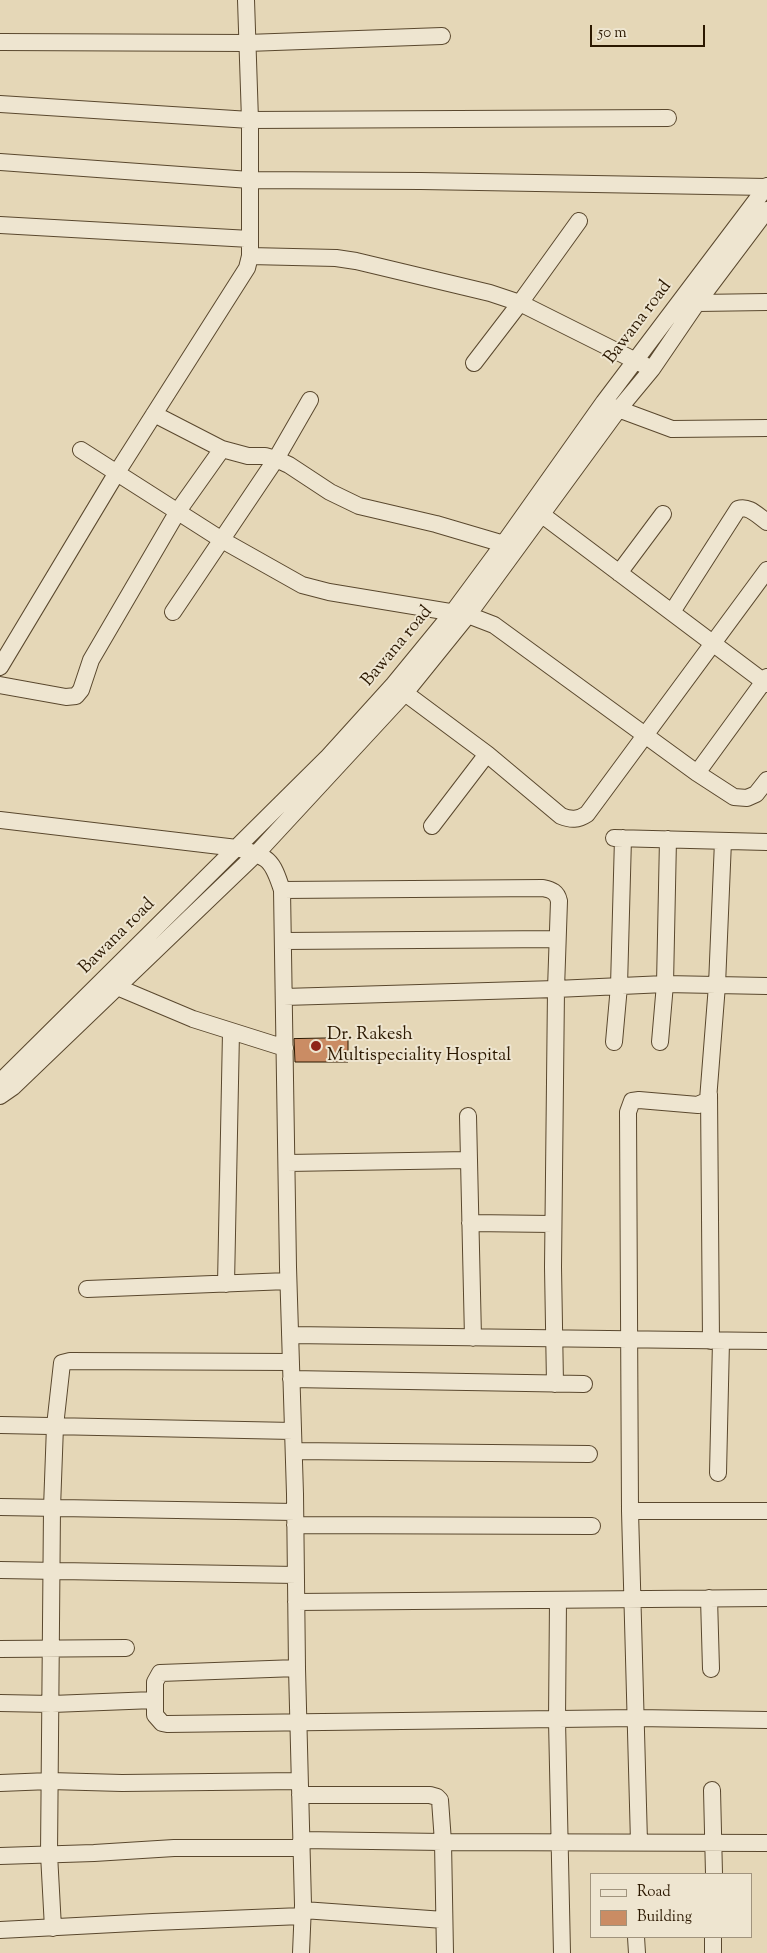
<!DOCTYPE html>
<html>
<head>
<meta charset="utf-8">
<style>
	body { margin:0 }
	#map { position:relative; width:767px; height:1953px; overflow:hidden; background:#e5d7b7; font-family:"Sorts Mill Goudy",serif }
	canvas { display:block }
	.legend { position:absolute; left:590px; top:1873px; width:162px; height:65px; box-sizing:border-box; background:#eee5d0; border:1px solid #a0937d; margin:0; padding:6px 9px; list-style:none; font-size:15px; color:#2b1800 }
	.legend li { display:flex; align-items:center; gap:10px; height:25px }
	.legend b { width:25px; border:1px solid #a0937d }
	.scale { position:absolute; left:590px; top:25px; width:115px; height:22px; box-sizing:border-box; border:2px solid #2b1800; border-top:0; padding-left:6px; font-size:15px; line-height:18px; white-space:nowrap; color:#2b1800; -webkit-text-stroke:4px #eee5d0; paint-order:stroke }
</style>
</head>
<body>
<div id="map">
<canvas width="767" height="1953"></canvas>
<ul class="legend">
<li><b style="height:6px;background:#eee5d0"></b>Road</li>
<li><b style="height:14px;background:#ca8c64"></b>Building</li>
</ul>
<div class="scale">50 m</div>
</div>
<script>
const g = document.querySelector('canvas').getContext('2d');
g.lineJoin = 'round';
function paint(path, color) {
  g.fillStyle = color;
  g.fill(path, 'evenodd');
}
function stroke(path, color, width, dash) {
  g.strokeStyle = color;
  g.lineWidth = width;
  g.lineCap = dash ? 'butt' : 'round';
  g.setLineDash(dash || []);
  g.stroke(path);
}
function drawText(font, color, halo, rows, align = 'center') {
  g.font = font + ' "Sorts Mill Goudy",serif';
  g.lineWidth = 4;
  g.setLineDash([]);
  g.textBaseline = 'middle';
  g.strokeStyle = halo;
  g.fillStyle = color;
  for (const [text, x, y, turn = 0] of rows) {
    g.save();
    g.translate(x, y);
    g.rotate((+turn || 0) * Math.PI / 180);
    g.textAlign = isNaN(turn) ? turn : align;
    if (halo) g.strokeText(text, 0, 0);
    g.fillText(text, 0, 0);
    g.restore();
  }
}
const building = new Path2D(`
	M348 1038V1062H295L294 1039Z`);
const minor = new Path2D(`
	M0 42 247 43 442 36
	M0 104 250 120 668 118
	M0 162 250 180 421 181 767 187
	M0 225 250 239
	M250 256 336 258 356 261 490 293 520 303 646 366
	M697 303 767 302
	M474 363 520 303 579 221
	M610 406 672 429 767 428
	M154 414 222 449 248 456H265L276 459 289 465 330 492 359 506 436 524 514 547
	M81 450 222 540 302 585 329 592 468 615 494 625 697 773 734 797 747 798 756 794 767 780
	M541 514 767 684
	M619 573 663 514
	M173 612 276 459 310 400
	M672 612 738 509C749 505 758 516 767 522
	M0 667 116 474 247 268 250 256V120L246 0
	M0 685 66 697 76 696 81 690 91 660 178 511 222 449
	M405 693 487 754 561 816C571 820 578 820 587 814L767 570
	M697 773 767 677
	M0 820 237 848C269 857 272 859 282 890L288 1267 295 1494 297 1668 303 1905 301 1953
	M432 826 487 754
	M614 838 767 842
	M282 890 543 888C552 890 557 892 559 901L556 989 284 997
	M283 941 557 939
	M117 987 193 1019 285 1048
	M614 1042 619 986 623 838
	M660 1042 665 984 668 839
	M0 1082 327 758 394 684 453 612 504 543 604 402 767 186
	M709 1094 711 1341
	M0 1096 13 1087 257 853 405 693 468 615 618 410 652 369 697 303 767 210
	M468 1116 473 1338
	M287 1163 469 1160
	M470 1223 553 1224
	M226 1284 231 1032
	M87 1289 288 1281
	M290 1335 767 1341
	M291 1379 584 1384
	M555 1384 553 1267 556 989 665 984 767 986
	M1 1425 293 1431
	M294 1451 589 1454
	M718 1473 721 1341
	M0 1507 295 1512
	M630 1511H767
	M295 1525 592 1526
	M0 1570 296 1575
	M709 1598 711 1669
	M558 1600 557 1720 562 1953
	M296 1602 767 1598
	M0 1649 126 1648
	M297 1668 160 1673 155 1682V1715L162 1723 167 1724 636 1718 767 1720
	M0 1703 52 1704 154 1700
	M0 1783 50 1781 122 1783 299 1781
	M712 1790 714 1874
	M300 1795H430L437 1797 440 1800 443 1842 445 1953
	M301 1840 443 1842 767 1843
	M639 1842 630 1511 628 1112 632 1101 639 1100 698 1105 708 1100 717 985 723 841
	M0 1856 94 1853 174 1848H301
	M303 1910 444 1920
	M53 1928 49 1854 52 1508 55 1426 62 1363 70 1361 291 1362
	M0 1930 153 1922 302 1916
	M636 1937 637 1953
	M713 1953V1937`);
const markers = [
	[316,1046,6,"#8f2418"]
];
const streetNames = [
	["Bawana road",639,323,-53],
	["Bawana road",398,647,-50],
	["Bawana road",118,937,-45]
];
const poiNames = [
	["Dr. Rakesh",327,1036],
	["Multispeciality Hospital",327,1057]
];
paint(building, '#ca8c64');
stroke(building, '#2b1800', 1);
stroke(minor, '#5a482e', 18);
stroke(minor, '#eee5d0', 16);
for (const [x, y, r, color] of markers) {
  const dot = new Path2D();
  dot.arc(x, y, r, 0, 2 * Math.PI);
  g.fillStyle = color;
  g.fill(dot);
  stroke(dot, '#eee5d0', 2);
}
drawText('18px', '#2b1800', '#eee5d0', streetNames);
drawText('18px', '#2b1800', '#eee5d0', poiNames, 'left');
</script>
</body>
</html>
